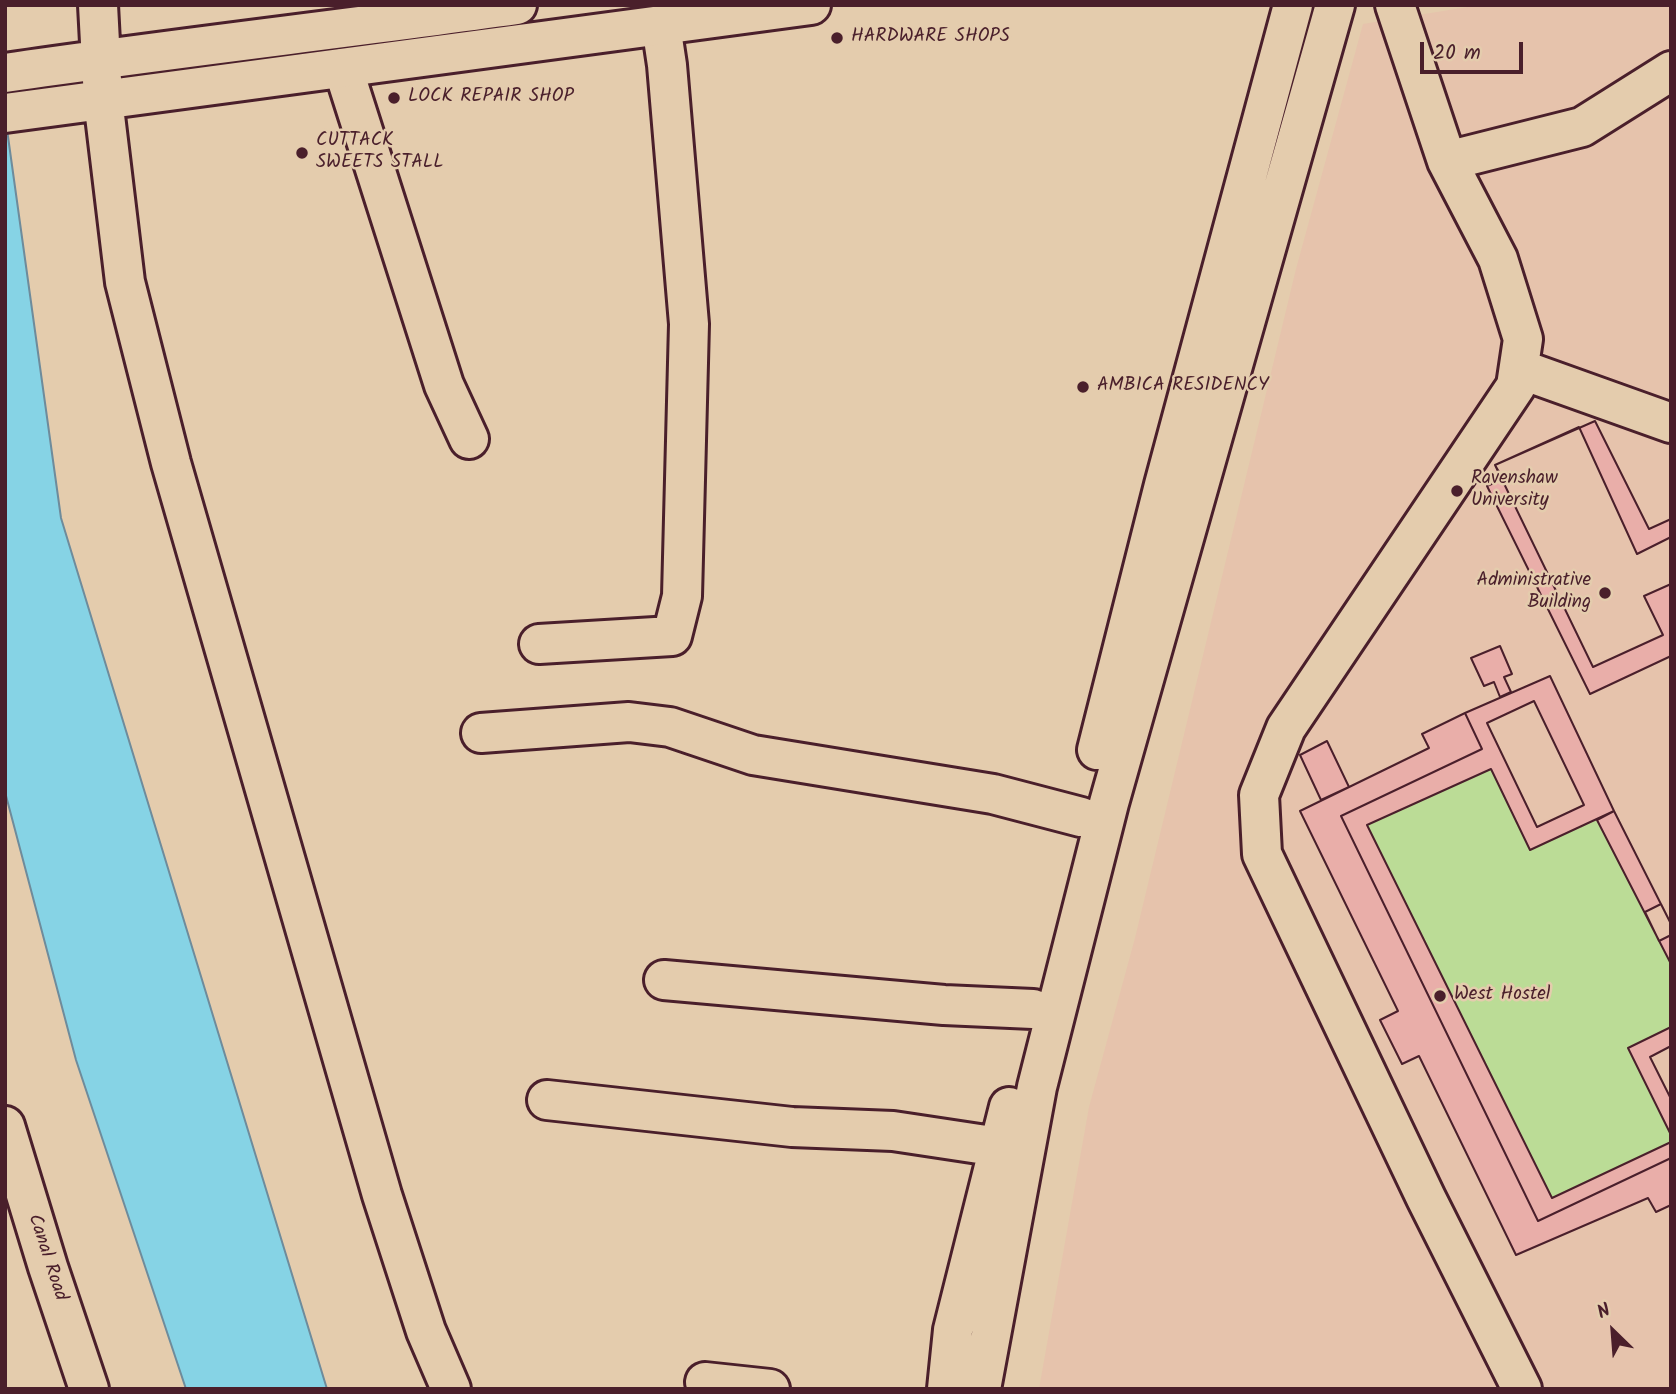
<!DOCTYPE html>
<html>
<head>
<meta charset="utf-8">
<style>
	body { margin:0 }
	#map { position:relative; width:1676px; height:1394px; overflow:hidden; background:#e4ccad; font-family:Kalam,sans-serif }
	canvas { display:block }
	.frame { position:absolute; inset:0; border:7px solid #4a1f2b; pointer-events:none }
	.north { position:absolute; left:1578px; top:1296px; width:70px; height:70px; -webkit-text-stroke:5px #e4ccad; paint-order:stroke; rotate:335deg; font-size:19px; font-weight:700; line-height:28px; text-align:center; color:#4a1f2b }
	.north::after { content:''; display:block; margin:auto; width:24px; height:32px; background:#4a1f2b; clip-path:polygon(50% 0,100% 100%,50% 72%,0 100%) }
	.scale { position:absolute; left:1420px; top:42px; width:103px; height:32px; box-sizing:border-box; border:4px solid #4a1f2b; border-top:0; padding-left:9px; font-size:21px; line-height:24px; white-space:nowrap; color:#4a1f2b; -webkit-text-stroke:5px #e4ccad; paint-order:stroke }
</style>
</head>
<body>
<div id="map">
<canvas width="1676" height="1394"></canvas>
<div class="frame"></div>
<div class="north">N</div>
<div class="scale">20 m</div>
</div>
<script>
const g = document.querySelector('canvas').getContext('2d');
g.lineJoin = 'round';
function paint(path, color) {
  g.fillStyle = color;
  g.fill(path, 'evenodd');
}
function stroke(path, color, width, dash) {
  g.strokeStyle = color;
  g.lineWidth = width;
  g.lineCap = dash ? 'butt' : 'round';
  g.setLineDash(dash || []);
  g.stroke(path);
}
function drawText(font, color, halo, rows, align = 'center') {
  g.font = font + ' Kalam,sans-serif';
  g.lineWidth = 5;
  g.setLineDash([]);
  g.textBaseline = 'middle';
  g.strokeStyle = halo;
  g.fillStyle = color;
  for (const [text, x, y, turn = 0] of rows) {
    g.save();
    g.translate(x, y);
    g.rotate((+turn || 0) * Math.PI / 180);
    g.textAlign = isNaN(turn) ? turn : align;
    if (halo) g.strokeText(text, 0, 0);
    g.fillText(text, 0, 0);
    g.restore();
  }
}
const built = new Path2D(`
	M1480 5H1671V1389H1039L1089 1107 1135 938 1296 269 1363 24Z`);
const green = new Path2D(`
	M1491 769 1530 850 1597 820 1671 964V1027L1628 1048 1671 1135V1142L1552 1198 1367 825Z`);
const water = new Path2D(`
	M5 115 61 518 327 1389H186L76 1060 5 792Z`);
const building = new Path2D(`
	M1595 421 1649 529 1671 519V656L1590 694 1487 486 1503 479 1495 465Z
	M1579 427 1637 554 1671 537V584L1644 596 1663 635 1593 667 1495 465Z
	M1500 646 1512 674 1504 677 1511 692 1500 697 1494 682 1484 686 1471 658Z
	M1550 676 1614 811 1530 850 1491 769 1367 825 1552 1198 1671 1142V1158L1538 1221 1341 816 1482 749 1465 713Z
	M1534 701 1584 805 1537 827 1487 723Z
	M1465 713 1482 749 1341 816 1538 1221 1671 1158V1205L1656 1212 1648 1198 1516 1255 1419 1056 1402 1064 1380 1020 1398 1011 1300 811 1429 748 1422 734Z
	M1327 741 1349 787 1321 800 1300 755Z
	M1614 811 1671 924V964L1597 820Z
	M1661 904 1671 924V935L1659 941 1645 912Z
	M1671 1027V1135L1628 1048Z
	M1671 1046V1099L1650 1057Z`);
const minor = new Path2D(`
	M1395 5 1447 161 1498 259 1523 339 1516 386 1286 728 1259 795 1262 854 1426 1198 1522 1389
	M343 68 444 385 469 439
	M1447 161 1582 127 1671 71
	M1520 369 1671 423
	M539 644 672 636 682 596 689 324 667 65 661 25
	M481 733 629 722 670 727 753 755 993 794 1081 817
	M1097 750 1164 485 1293 5
	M664 980 944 1005 1033 1009
	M547 1100 792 1127 893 1131 999 1147
	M705 1382 770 1389
	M947 1389 953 1330 1009 1107
	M981 1389 1037 1087 1109 803 1335 5`);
const major = new Path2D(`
	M98 5 103 99 125 282 171 463 382 1195 426 1331 451 1389
	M5 73C175 48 346 29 517 5
	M5 113 811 5
	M5 1126 48 1267 89 1389`);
const markers = [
	[837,38,7,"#4a1f2b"],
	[394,98,7,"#4a1f2b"],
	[302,153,7,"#4a1f2b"],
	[1083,387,7,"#4a1f2b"],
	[1457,491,7,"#4a1f2b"],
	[1605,593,7,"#4a1f2b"],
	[1440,996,7,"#4a1f2b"]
];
const poiNames = [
	["HARDWARE SHOPS",851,38],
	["LOCK REPAIR SHOP",408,98],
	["CUTTACK",316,142],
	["SWEETS STALL",316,164],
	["AMBICA RESIDENCY",1097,387],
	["Ravenshaw",1471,480],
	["University",1471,502],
	["Administrative",1591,582,"right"],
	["Building",1591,604,"right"],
	["West Hostel",1454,996]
];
const streetNames = [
	["Canal Road",46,1258,72]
];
paint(built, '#e6c3ac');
paint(green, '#bbdc96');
paint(water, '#86d3e5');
stroke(water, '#6e8b9b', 2);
paint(building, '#e9aea9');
stroke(building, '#4a1f2b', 2);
stroke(minor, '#4a1f2b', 44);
stroke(major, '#4a1f2b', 44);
stroke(minor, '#e4ccad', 38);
stroke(major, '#e4ccad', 38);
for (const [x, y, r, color] of markers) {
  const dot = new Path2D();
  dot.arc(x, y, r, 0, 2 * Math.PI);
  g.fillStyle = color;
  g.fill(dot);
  stroke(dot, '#e4ccad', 2.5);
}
drawText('19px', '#4a1f2b', '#e4ccad', poiNames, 'left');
drawText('19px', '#4a1f2b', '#e4ccad', streetNames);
</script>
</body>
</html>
